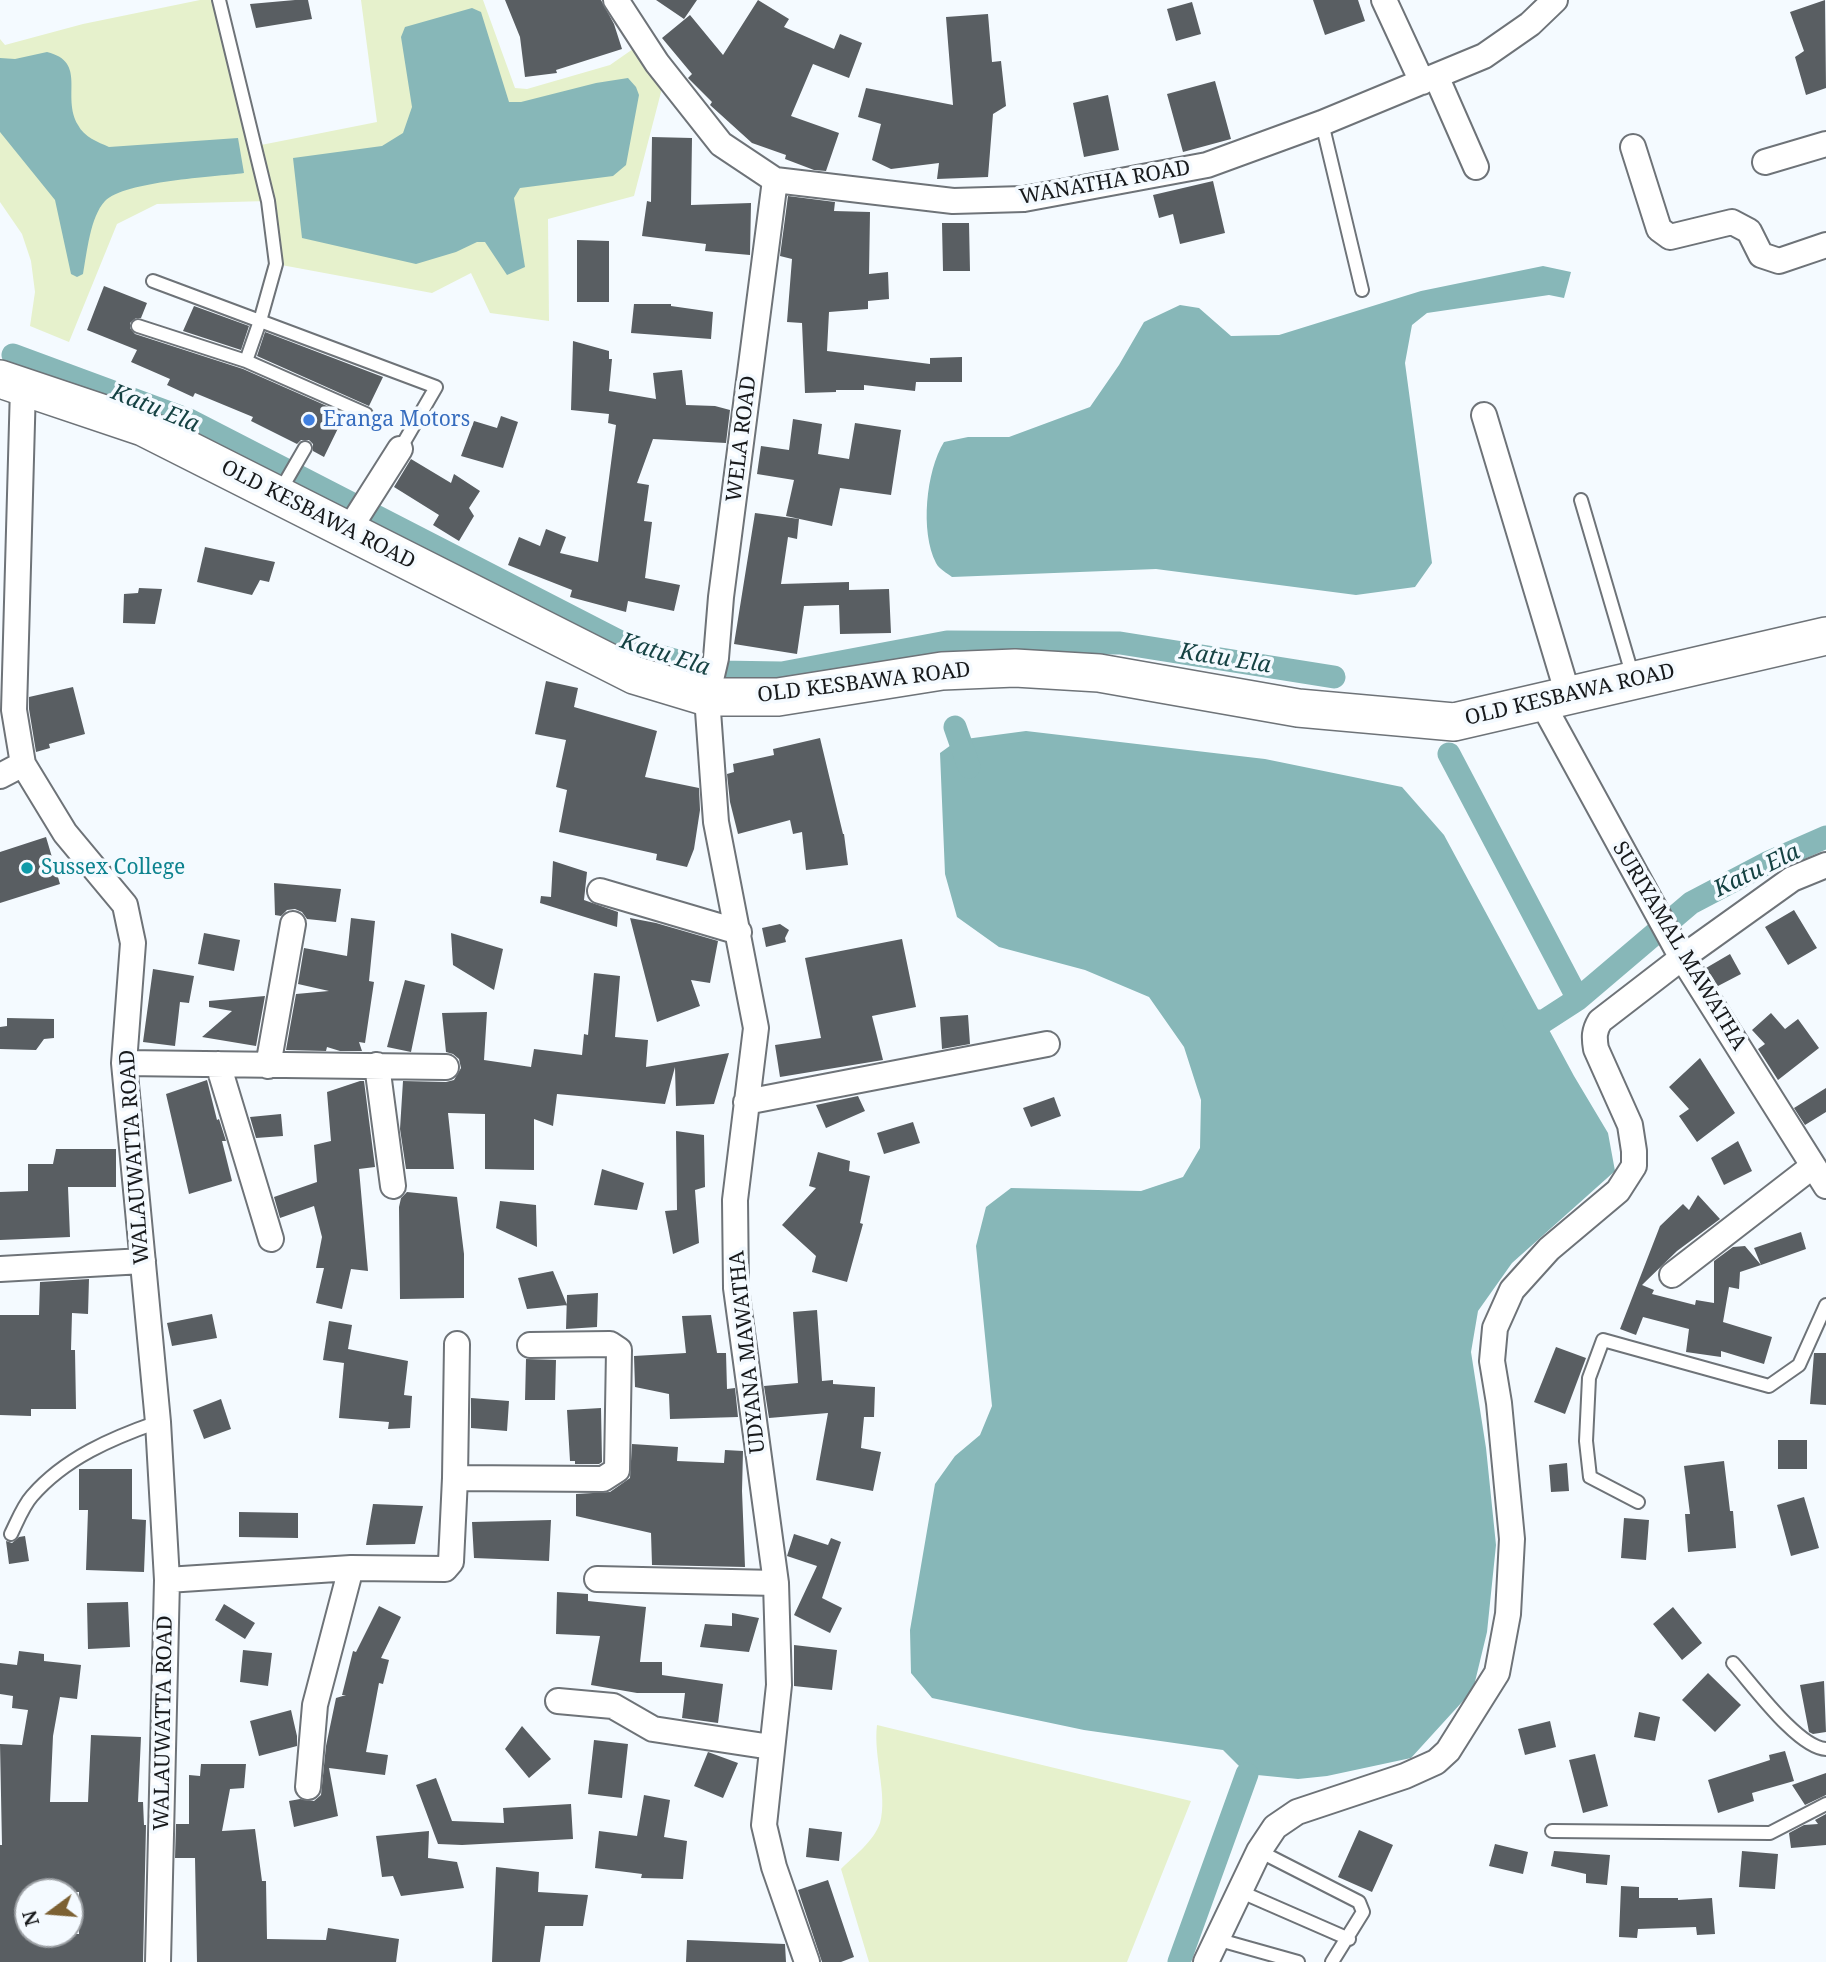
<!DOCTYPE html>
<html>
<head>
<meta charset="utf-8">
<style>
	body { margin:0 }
	#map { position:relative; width:1826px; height:1962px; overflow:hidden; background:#f4faff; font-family:"Noto Serif",serif }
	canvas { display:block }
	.north { position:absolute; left:14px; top:1878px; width:70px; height:70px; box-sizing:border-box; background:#f4faff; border:2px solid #9ca0a4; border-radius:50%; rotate:254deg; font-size:19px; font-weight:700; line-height:28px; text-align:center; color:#181a1c }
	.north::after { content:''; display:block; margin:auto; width:24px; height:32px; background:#7c6133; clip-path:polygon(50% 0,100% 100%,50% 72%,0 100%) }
</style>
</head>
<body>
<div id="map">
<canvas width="1826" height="1962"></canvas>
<div class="north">N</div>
</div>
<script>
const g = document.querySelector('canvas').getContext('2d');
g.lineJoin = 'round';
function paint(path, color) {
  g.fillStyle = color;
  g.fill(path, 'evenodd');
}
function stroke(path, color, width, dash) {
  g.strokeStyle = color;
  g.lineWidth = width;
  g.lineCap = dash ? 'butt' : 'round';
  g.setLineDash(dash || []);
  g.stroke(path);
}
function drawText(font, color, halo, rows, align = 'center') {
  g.font = font + ' "Noto Serif",serif';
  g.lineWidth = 7;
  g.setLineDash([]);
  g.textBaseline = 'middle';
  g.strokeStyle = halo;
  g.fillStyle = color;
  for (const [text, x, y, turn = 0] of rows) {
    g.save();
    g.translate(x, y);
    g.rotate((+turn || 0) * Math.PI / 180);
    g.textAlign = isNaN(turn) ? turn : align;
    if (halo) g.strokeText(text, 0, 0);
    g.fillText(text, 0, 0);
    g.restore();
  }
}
const green = new Path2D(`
	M200 0H219L256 146 377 122 361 0H483L515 88 527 89 610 65 643 42 666 73 634 196 548 219 549 321 490 313 471 273 432 293 276 264 268 201 157 204 117 224 69 342 30 326 35 292 31 261 22 234 0 202V39L5 45 83 24Z
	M877 1725 1191 1801 1127 1962H869L841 1869C854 1856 874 1841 880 1823 888 1795 873 1756 877 1725Z`);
const water = new Path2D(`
	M472 8 481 12 509 102H521L596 83 628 78 636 87 639 95 626 165 613 176 520 188 514 198 525 267 507 275 485 242H477L456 252 416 264 302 238 293 158 382 146 403 133 412 107 401 37 405 27Z
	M47 52C88 62 61 96 78 125 84 137 98 142 109 147L238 138 244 173C214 177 125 181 105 201 90 217 87 253 83 274L77 277 71 274 55 200 0 132V58L15 59Z
	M1543 266 1571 272 1564 298 1549 295 1427 313 1412 325 1405 363 1432 563 1415 587 1356 595 1156 569 952 577C947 573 939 569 936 563 920 532 926 471 944 442L968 437H1009L1090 407 1119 365 1144 322 1180 305 1199 308 1231 336 1279 335 1421 291Z
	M1026 731 1265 759 1402 787 1444 835 1574 1076 1608 1133 1615 1171 1512 1263 1478 1311 1471 1352 1486 1448 1496 1545 1487 1632 1473 1690 1411 1758 1327 1776 1298 1779 1247 1774 1223 1750 1084 1730 932 1698 911 1673 910 1630 935 1484 955 1456 980 1435 992 1406 976 1246 986 1207 1011 1188 1141 1191 1183 1177 1200 1148 1201 1100 1184 1047 1149 997 1085 970 999 947 957 917 945 874 940 753 958 740Z`);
const canal = new Path2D(`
	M13 355 189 420 634 649 719 672 782 673 947 642 1120 643 1334 677
	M955 727 969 767
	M1449 754 1578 999 1691 903 1769 862 1826 837
	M1514 1021H1544L1578 999
	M1179 1962 1247 1774`);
const building = new Path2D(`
	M295 0H308L312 19 256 28 250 4Z
	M505 0H601L614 24 622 49 556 70 557 73 525 77 520 37Z
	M656 0H697L684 19Z
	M758 0 789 19 784 27 834 49 840 34 862 43 849 78 813 64 791 116 839 133 826 171 814 170 785 159 786 155 752 143 710 105 712 102 688 78 692 74 662 38 690 15 723 55Z
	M1313 0H1358L1365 21 1325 35Z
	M1825 0 1826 88 1806 95 1795 57 1804 51 1790 12Z
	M1192 2 1201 34 1176 41 1167 9Z
	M988 14 992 62 1001 61 1006 106 993 114 988 177 937 179 939 163 891 169 872 160 881 124 858 117 866 88 953 105 946 17Z
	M1215 81 1231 139 1183 152 1167 94Z
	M1108 95 1119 150 1084 157 1073 103Z
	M652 137 692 138 691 205 751 203 750 255 705 251 706 244 642 236 647 201 651 202Z
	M1213 181 1225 233 1180 244 1173 214 1159 218 1153 195Z
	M788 196 835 202 834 211 870 212 869 274 888 272 889 299 868 301V309L829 312 827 351 930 364V358L962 357V382H916L915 391 864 385V390H836V392L805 393 802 323 787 322 792 259 780 256Z
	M942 223H969L970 271H943Z
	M577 240 609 241V302H577Z
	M104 286 147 303 141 318H136L130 323V328L135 334 243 369 345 414 324 457 313 451V444L309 440H301L297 444 251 421 253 417 195 393 193 397 167 385 170 379 131 362 137 350 87 330Z
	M634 304H671V306L713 312 711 339 631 333Z
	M194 306 249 326 241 350 183 331Z
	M265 332 383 377 369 406 257 356Z
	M573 341 609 351V359H612L609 391 656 399 653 373 682 370 686 405 715 406 730 410 726 443 653 439 637 483 649 485 644 521 652 522 645 578 680 585 674 611 628 601 626 612 570 597 572 590 508 565 519 537 540 546 546 529 566 537 560 553 598 562 616 425 608 423 609 414 571 410Z
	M501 416 518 422 503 468 461 456 474 421 497 428Z
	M793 419 822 424 818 454 849 459 855 423 901 430 891 495 840 488 832 526 786 516 794 480 757 474 761 446 789 450Z
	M411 459 451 483 454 474 480 491 469 508 474 516 459 541 433 525 439 515 394 487Z
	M755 513 799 519 797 539 788 537 781 584 849 582V590L889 589 891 633 840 634 839 605 804 606 797 654 734 644Z
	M205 547 275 562 269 582 260 580 252 595 197 582Z
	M139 588 162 589 155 624 123 623 124 594 138 593Z
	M546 681 578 688 574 707 657 731 645 777 699 788 700 810 694 849 687 867 656 860 657 854 559 832 567 790 556 787 566 740 535 734Z
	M73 687 85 734 49 744 50 748 36 752 29 709V697Z
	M820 738 843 834H844L848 865 806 870 802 832 793 834 790 820 738 834 730 802 727 774 734 772 733 764 774 755 773 749Z
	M46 837 60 884 0 903V852Z
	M553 861 587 872 584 900 618 912 617 927 540 903 541 896 551 897Z
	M274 883 341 889 336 922 307 919 302 912 295 909 287 910 281 916 275 915Z
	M1794 910 1817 948 1788 965 1765 927Z
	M351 918 375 921 369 981 374 982 365 1043 359 1042 362 1051H340L327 1047 326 1051 286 1050 296 994 329 991 298 984 304 948 347 956Z
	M630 918 656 923 718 941 710 983 691 980 700 1006 657 1022Z
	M780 924 789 930 785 938 786 942 766 947 762 928Z
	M204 933 240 940 234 971 198 964Z
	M451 933 503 949 494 990 453 965Z
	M902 939 916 1007 872 1016 883 1060 780 1077 775 1045 821 1038 805 958Z
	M1730 954 1741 974 1718 986 1706 968Z
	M153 969 194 976 189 1003 180 1002 175 1046 143 1042Z
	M594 973 620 976 615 1037 648 1040 646 1067 729 1053 714 1104 676 1106 675 1067 665 1104 557 1094 553 1126 534 1119V1170L485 1169V1114L448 1113 454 1169H406L400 1129 403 1081 446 1082 454 1080 461 1068 459 1059 453 1054 446 1052 442 1013 487 1012 484 1060 531 1067 534 1049 582 1055 584 1034 588 1035Z
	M405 980 425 985 411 1052 387 1047Z
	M265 996 256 1046 202 1037 232 1011 209 1007V1001Z
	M1771 1013 1785 1029 1798 1019 1819 1048 1778 1080 1758 1049 1765 1044 1752 1030Z
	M968 1015 970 1044 942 1049 940 1017Z
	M7 1018 54 1019V1038L44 1039 36 1050 0 1049V1027L7 1026Z
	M1700 1058 1735 1113 1697 1142 1679 1116 1689 1109 1669 1087Z
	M207 1080 217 1120 219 1119 226 1141H222L232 1181 189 1194 166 1094Z
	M360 1081H364L375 1167 359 1169 368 1271 351 1269 342 1309 316 1303 324 1268H316L322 1237 314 1206 280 1218 274 1197 317 1182 314 1145 331 1141 327 1092Z
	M1826 1088V1112L1805 1125 1794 1108Z
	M858 1096 865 1111 826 1128 816 1105Z
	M1054 1097 1061 1116 1031 1127 1023 1108Z
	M281 1114 283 1136 256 1138 250 1117Z
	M913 1122 920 1143 884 1154 877 1133Z
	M676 1131 704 1135 705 1187 695 1190 699 1243 673 1254 665 1211 677 1210Z
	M1738 1141 1752 1171 1724 1185 1711 1158Z
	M56 1149H116V1187H68L70 1237 0 1240V1192L28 1191V1164H53Z
	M818 1152 850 1161 849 1171 870 1176 860 1223 863 1224 847 1282 812 1272 816 1256 782 1225 816 1188 809 1186Z
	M602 1169 644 1183 637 1210 594 1205Z
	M407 1192 457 1197 464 1254V1298L400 1299 399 1207 401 1198Z
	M1698 1195 1720 1219 1677 1251 1642 1285 1654 1290 1652 1294 1695 1305 1696 1300 1714 1303V1261L1733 1247 1745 1246 1761 1265 1740 1272 1739 1289 1729 1287 1723 1322 1772 1337 1764 1364 1721 1351V1357L1686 1352 1689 1329 1643 1317 1636 1335 1620 1329 1660 1226 1683 1204 1689 1210Z
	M500 1201 536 1205 537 1247 496 1228Z
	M1801 1232 1806 1249 1761 1265 1754 1248Z
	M553 1271 567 1305 527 1309 518 1278Z
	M89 1279 88 1314 72 1313 71 1350H75L76 1409H31V1416L0 1415V1315H39L40 1282Z
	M598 1293 597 1327 566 1329 567 1295Z
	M817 1310 822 1381 833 1380V1384L875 1387 874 1417H864L861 1448 881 1452 873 1491 816 1480 828 1413 769 1418 764 1386 798 1383 793 1312Z
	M212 1314 217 1338 172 1346 167 1323Z
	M711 1315 717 1353H726L727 1389 735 1388 738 1417 670 1419 669 1394 635 1387 634 1356 686 1353 682 1316Z
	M329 1321 352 1325 348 1349 408 1361 404 1395 412 1396 410 1428 388 1429 389 1422 339 1418 344 1363 323 1360Z
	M1556 1347 1586 1358 1565 1414 1534 1402Z
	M1814 1353H1826V1405L1810 1404Z
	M526 1359 556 1360 555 1400H525Z
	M471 1398 509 1401 507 1431 471 1428Z
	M221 1399 231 1429 204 1439 193 1410Z
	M601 1408 602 1462 599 1464H575V1461H570L567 1410Z
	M1778 1440H1807V1469H1778Z
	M632 1444 678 1447 677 1461 724 1463 725 1450 743 1451 742 1491 745 1567 652 1565 651 1533 576 1516V1494L610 1492 630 1478Z
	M1724 1461 1730 1511H1733L1736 1548 1688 1552 1685 1514H1690L1684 1466Z
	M1567 1463 1569 1491 1551 1492 1549 1465Z
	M79 1469H132V1519L146 1520 144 1572 86 1570 88 1510H79Z
	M1804 1497 1819 1548 1791 1556 1777 1505Z
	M373 1504 423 1506 415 1544 366 1545Z
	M239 1512 298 1513V1538L239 1537Z
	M1624 1518 1649 1520 1646 1560 1621 1558Z
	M551 1520 549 1561 474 1558 472 1522Z
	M794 1534 828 1545 831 1538 841 1542 822 1598 842 1608 830 1633 794 1615 817 1566 787 1556Z
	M25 1536 29 1561 9 1564 6 1541 12 1543 19 1537Z
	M557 1592 588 1594V1601L646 1607 640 1662H662V1675L723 1684 718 1723 682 1718 685 1693H637L591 1685 600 1636 556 1634Z
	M128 1602 130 1647 88 1649 87 1603Z
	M224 1604 255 1623 245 1639 215 1620Z
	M379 1606 401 1617 381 1658 389 1660 383 1684 379 1683 366 1752 388 1755 385 1775 329 1768 338 1816 294 1827 289 1801 300 1799 314 1801 321 1795 326 1746 336 1698 346 1695H342L353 1651 356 1652Z
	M1673 1607 1702 1643 1682 1660 1653 1624Z
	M732 1613 759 1618 749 1652 700 1647 705 1624 732 1626Z
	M794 1645 837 1650 832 1690 794 1686Z
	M243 1650 272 1653 268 1686 240 1682Z
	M19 1651 44 1654V1661L81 1665 77 1699 60 1697 53 1736 50 1802H88L91 1735 141 1737 138 1802H143L144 1825H146L143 1962H0V1845H2L0 1744 22 1745 28 1710 12 1708 13 1696 0 1694V1663L17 1665ZM28 1892H79V1934H28Z
	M1708 1673 1741 1705 1715 1732 1682 1700Z
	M1824 1681 1826 1732 1813 1734 1809 1732 1800 1685Z
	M291 1710 297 1736V1746L259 1756 250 1721Z
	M1639 1712 1660 1717 1655 1741 1634 1737Z
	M1550 1721 1556 1747 1525 1755 1518 1729Z
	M522 1726 551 1759 529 1778 505 1749Z
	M594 1740 628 1744 622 1798 588 1794Z
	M1785 1751 1794 1781 1752 1793 1754 1801 1718 1813 1708 1780 1770 1760 1769 1755Z
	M708 1752 738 1763 723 1798 694 1786Z
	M1595 1754 1608 1806 1583 1813 1569 1760Z
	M201 1764H246L244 1788 230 1789 222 1831 255 1829 262 1881H266L267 1939 326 1940 328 1928 399 1939 396 1962H197L195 1858H175L176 1824H189V1775L200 1776Z
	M1826 1773V1795L1805 1805 1792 1785Z
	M436 1778 452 1821 504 1823 503 1808 571 1804 573 1839 462 1845 438 1844 416 1785Z
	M644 1795 670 1800 664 1837 687 1841 683 1879 641 1878 642 1874 595 1868 599 1831 637 1836Z
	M1826 1814V1845L1791 1848 1789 1833 1804 1825 1818 1824 1815 1820Z
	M809 1828 842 1832 839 1861 806 1857Z
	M1359 1830 1393 1845 1372 1892 1338 1877Z
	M429 1831 428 1858 457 1862 464 1888 401 1896 393 1876 382 1877 376 1836Z
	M1495 1844 1528 1852 1523 1874 1489 1866Z
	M1554 1851 1610 1855 1607 1885 1586 1883V1874L1551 1866Z
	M1742 1851 1778 1854 1775 1889 1739 1887Z
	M496 1867 539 1872 538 1892 588 1895 583 1926H545L540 1962H492Z
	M828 1880 854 1957 841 1962H822L798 1890Z
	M1621 1886 1639 1887V1898H1678V1900L1712 1898 1715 1934 1697 1935 1696 1927 1638 1929 1637 1938 1619 1937Z
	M687 1940 785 1944 786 1962H686Z`);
const service = new Path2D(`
	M219 0 268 201 276 264 260 321 436 387 400 449
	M1322 123 1362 290
	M153 281 260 321 246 361 366 414
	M138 326 246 361
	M279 493 305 448
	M1581 500 1633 677
	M1638 1502 1590 1477 1586 1441 1589 1378 1603 1340 1769 1386 1799 1365 1826 1305
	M11 1534C17 1522 23 1506 32 1496 65 1458 112 1438 158 1422
	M1733 1663C1752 1684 1798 1748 1826 1749
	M1552 1831 1770 1833 1826 1804
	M1259 1851 1359 1902 1363 1912 1332 1962
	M1239 1891 1349 1939
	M1216 1939 1298 1962`);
const minor = new Path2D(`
	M616 0 657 63 721 144 775 180 953 201 1024 199 1207 165 1322 123 1484 56 1530 24 1555 0
	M1384 0 1422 82
	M1436 76 1476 167
	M1633 147 1659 229 1670 237 1732 222 1749 231 1761 255 1779 261 1826 245
	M1765 162 1826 144
	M775 180 721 597 716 658 707 697 716 822 756 1028 735 1200 736 1288 776 1583 779 1685 764 1825 774 1867 807 1962
	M23 387 14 710 23 764 65 833 125 905 133 943 124 1063 158 1422 167 1580 158 1962
	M1484 415 1568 695
	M348 531 400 449
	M1541 701 1678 951 1826 1186
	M0 776 23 764
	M600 891 739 932
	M124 1063 446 1067
	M218 1064 271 1239
	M377 1065 393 1186
	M268 1066 293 924
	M746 1102 1047 1044
	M0 1269 143 1261
	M1672 1275 1813 1166
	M455 1478 603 1479 617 1470 619 1350 610 1344 530 1345
	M597 1579 776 1583
	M167 1580 351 1568 445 1569 451 1562 455 1478 457 1344
	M558 1701 613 1706 653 1729 771 1747
	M308 1787 315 1705 351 1568
	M1206 1962 1259 1851 1275 1827 1297 1812 1405 1776 1436 1762 1448 1751 1497 1673 1508 1614 1512 1539 1499 1403 1492 1361 1495 1328 1512 1290 1549 1249 1618 1191 1634 1166V1151L1630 1125 1596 1049C1594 1037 1594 1031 1600 1021L1683 957 1792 879 1826 865`);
const primary = new Path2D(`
	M0 379 143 427 634 675 707 697H778L942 671 1015 668 1099 673 1298 708 1454 722 1826 636`);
const markers = [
	[309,420,7,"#3f7fe0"],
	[27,868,7,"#0f9aa8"]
];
const streetNames = [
	["WANATHA ROAD",1105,183,-10],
	["WELA ROAD",742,439,-83],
	["OLD KESBAWA ROAD",318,515,27],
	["OLD KESBAWA ROAD",864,683,-7],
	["OLD KESBAWA ROAD",1570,695,-13],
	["SURIYAMAL MAWATHA",1679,946,59],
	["WALAUWATTA ROAD",135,1157,-94],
	["UDYANA MAWATHA",748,1352,-96],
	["WALAUWATTA ROAD",164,1723,-89]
];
const shopNames = [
	["Eranga Motors",323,420]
];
const cultureNames = [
	["Sussex College",41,868]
];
const waterNames = [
	["Katu Ela",155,409,22],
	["Katu Ela",665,655,18],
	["Katu Ela",1225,659,9],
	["Katu Ela",1757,871,-26]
];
paint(green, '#e6f1cc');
paint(water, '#87b7b8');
stroke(canal, '#87b7b8', 23);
paint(building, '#595e62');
stroke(service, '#6e7378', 16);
stroke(minor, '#6e7378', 28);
stroke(primary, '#6e7378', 40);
stroke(service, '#fff', 12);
stroke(minor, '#fff', 24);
stroke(primary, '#fff', 37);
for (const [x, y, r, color] of markers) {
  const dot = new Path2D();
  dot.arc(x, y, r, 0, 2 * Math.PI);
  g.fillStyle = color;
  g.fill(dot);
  stroke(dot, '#f4faff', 2.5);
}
drawText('21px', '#181a1c', '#f4faff', streetNames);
drawText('21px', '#366cbe', '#f4faff', shopNames, 'left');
drawText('21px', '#0d838f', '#f4faff', cultureNames, 'left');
drawText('italic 23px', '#154243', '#f4faff', waterNames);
</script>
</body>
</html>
